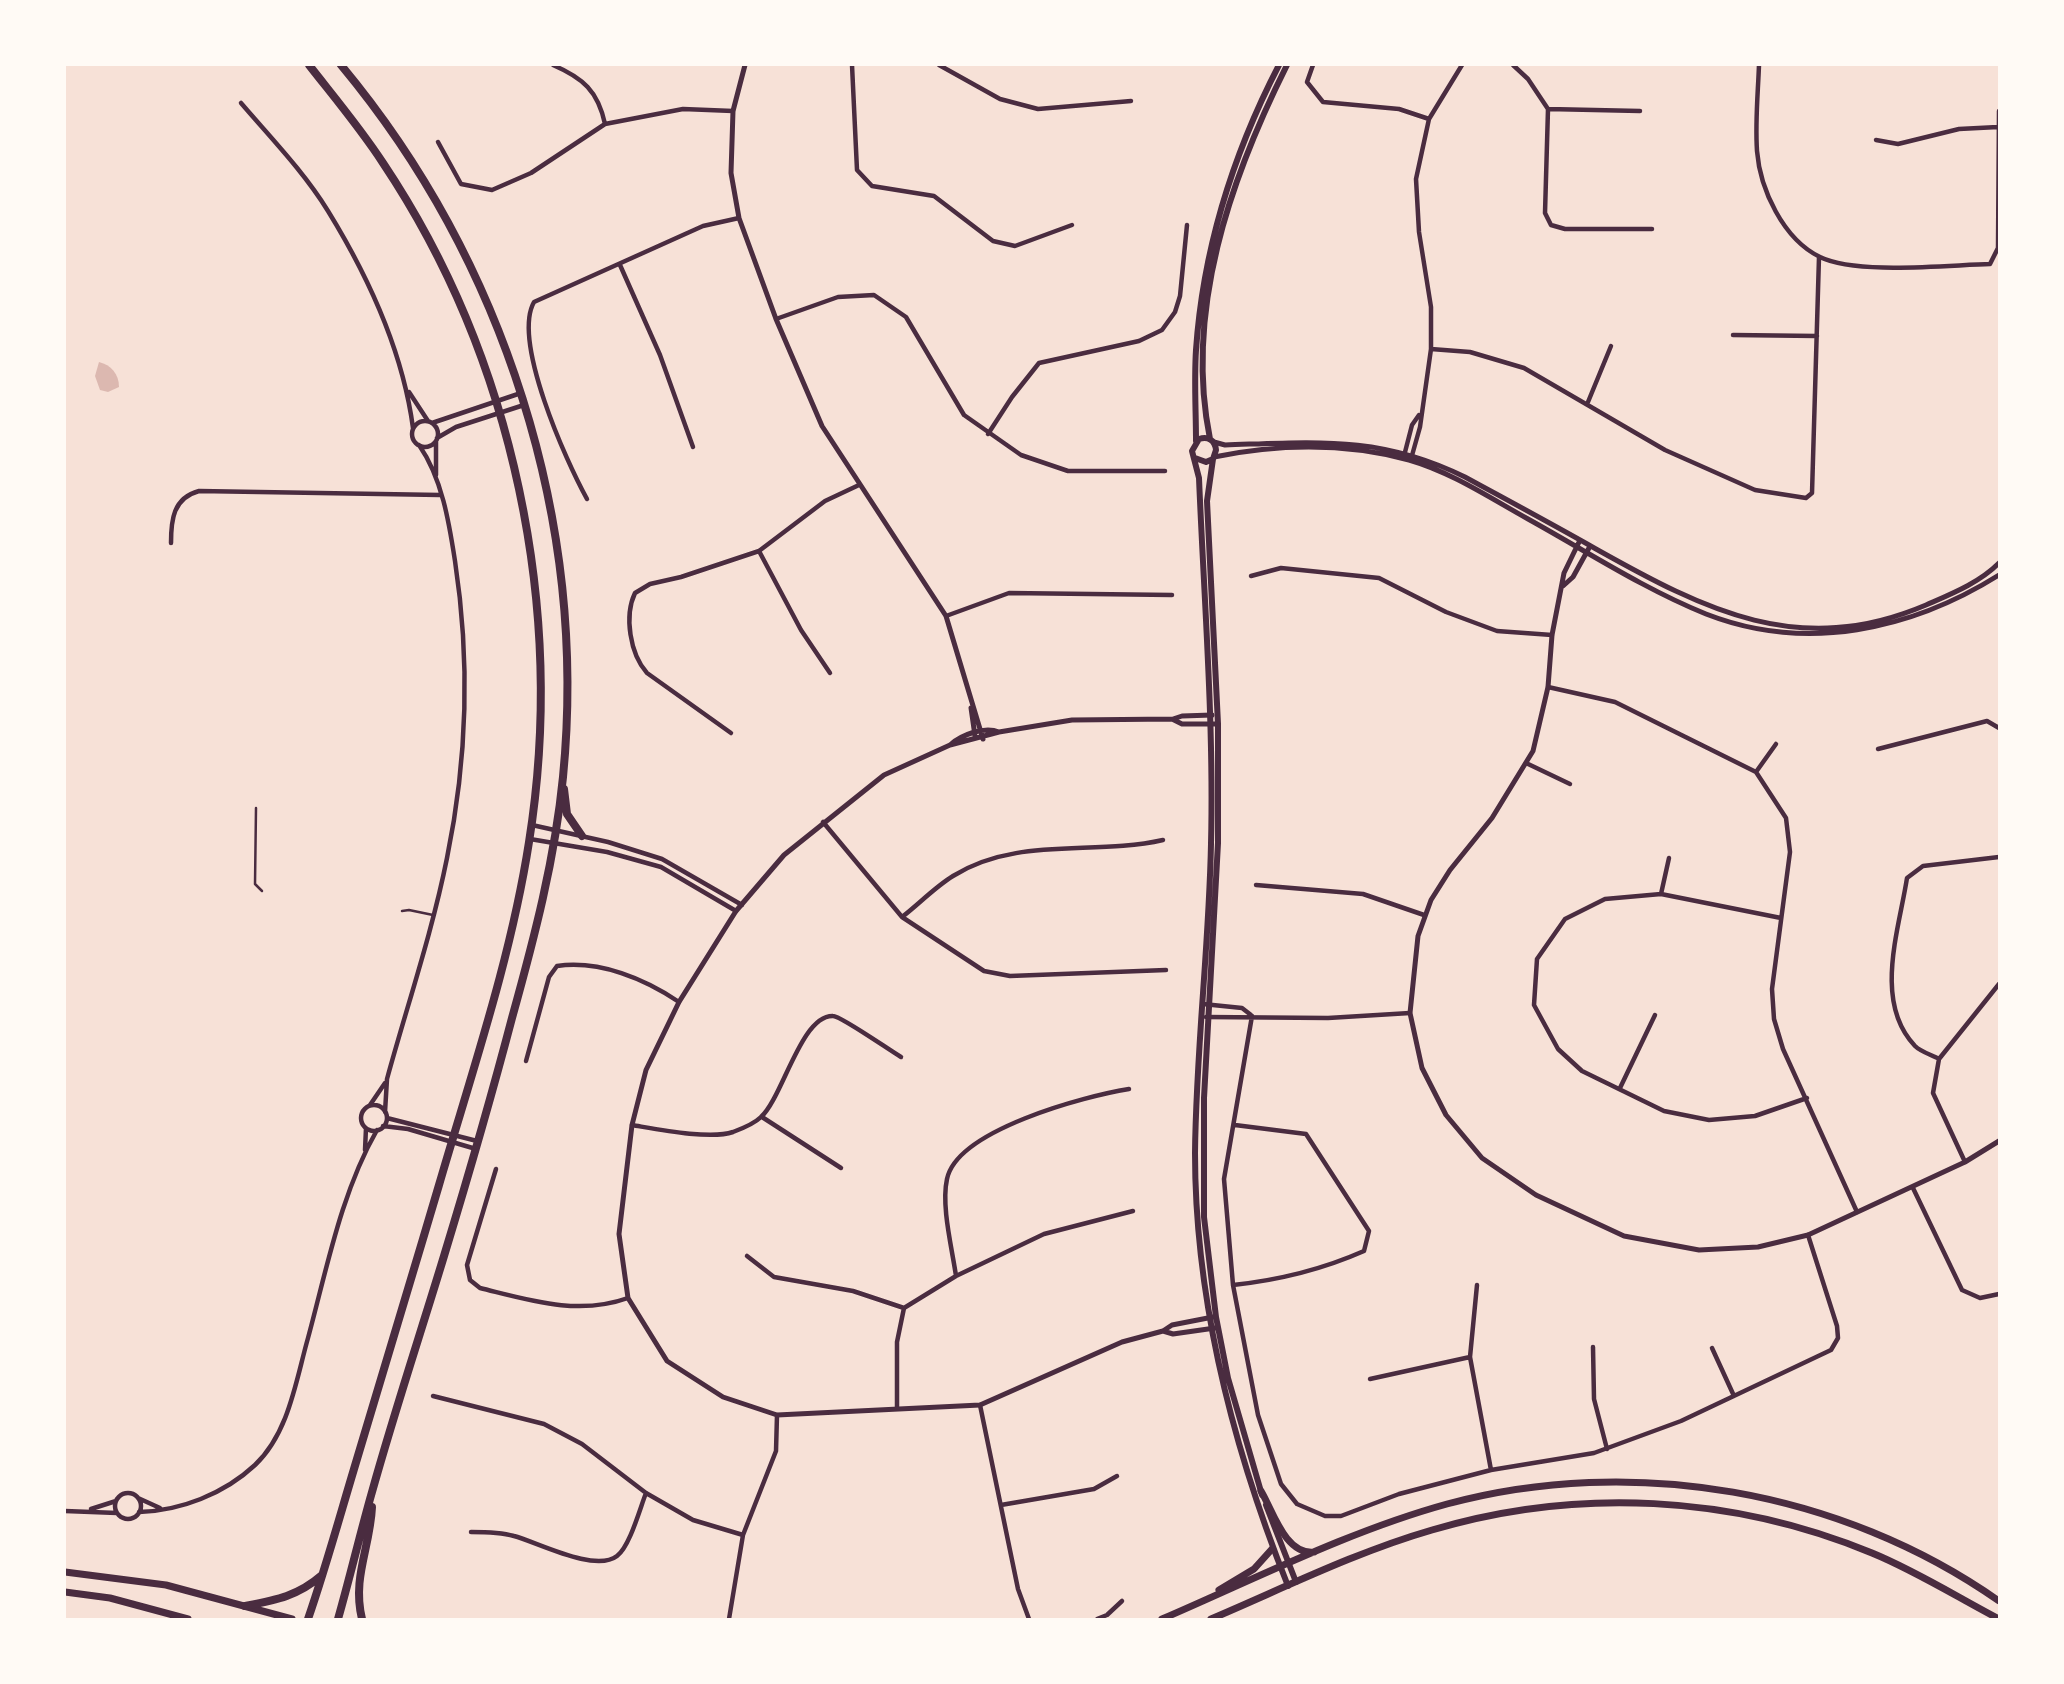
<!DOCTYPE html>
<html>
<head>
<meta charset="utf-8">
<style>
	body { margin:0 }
	#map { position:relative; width:2064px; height:1684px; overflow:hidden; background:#f7e1d7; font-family:Ubuntu,sans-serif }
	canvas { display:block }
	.frame { position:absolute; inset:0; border:66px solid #fffaf5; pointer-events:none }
</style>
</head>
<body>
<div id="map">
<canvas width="2064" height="1684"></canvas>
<div class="frame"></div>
</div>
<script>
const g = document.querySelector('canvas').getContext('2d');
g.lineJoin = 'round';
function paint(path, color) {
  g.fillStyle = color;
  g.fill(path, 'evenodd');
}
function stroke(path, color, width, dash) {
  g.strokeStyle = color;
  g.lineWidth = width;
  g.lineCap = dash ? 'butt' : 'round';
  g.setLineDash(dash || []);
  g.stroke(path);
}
const water = new Path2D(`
	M99 362C111 365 119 374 119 387L108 392 100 390 95 376Z`);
const service = new Path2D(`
	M256 808 255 884 262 891
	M402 911 409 910 433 915`);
const minor = new Path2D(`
	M553 65C583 78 598 91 605 124
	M852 65 857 170 872 186 934 196 993 241 1015 246 1072 225
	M939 65 1000 99 1038 109 1131 101
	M1313 65 1307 82 1323 102 1399 109 1429 119
	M1513 65 1528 79 1548 109 1545 213 1551 225 1565 229H1652
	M1759 65C1758 93 1755 122 1757 151 1760 189 1783 239 1820 257 1856 275 1948 265 1990 264L1998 248 1999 111
	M241 103C271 138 304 172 328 211 368 276 403 353 413 428
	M1548 109 1640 111
	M1876 140 1898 144 1959 129 1998 127
	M438 142 461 184 492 190 531 173 605 124 683 109 733 111
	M620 265 660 355 693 447
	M776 319 838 297 874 295 906 317 964 415 1021 455 1068 471H1165
	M1733 335 1817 336
	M1431 349 1470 352 1524 368 1665 450 1755 490 1806 498 1812 493 1819 257
	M409 392 428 421
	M1588 402 1611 346
	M412 434a13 13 0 1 1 26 0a13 13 0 1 1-26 0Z
	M432 423 521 393
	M988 434 1012 397 1039 363 1139 341 1162 330 1175 312 1180 296 1187 225
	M437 438 456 427 524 405
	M436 442V475
	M1404 456 1412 425 1419 415
	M1411 459 1420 427 1431 349V307L1419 232 1416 179 1429 119 1462 65
	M587 499C566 461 512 341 534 302L703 226 739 218
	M171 543C171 520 173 498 199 491L440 495
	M759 551 801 630 830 673
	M1251 576 1281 568 1379 578 1446 612 1497 631 1552 635
	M946 616 1009 593 1172 595
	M1548 687 1615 702 1756 772 1786 818 1790 852 1772 989 1774 1019 1783 1049 1857 1212
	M731 733 647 673C630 654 624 616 635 593L650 584 681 577 759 551 825 501 859 485
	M1878 749 1987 721 1999 728
	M1526 763 1570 784
	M1756 772 1776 744
	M823 822 902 917 984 971 1010 976 1166 970
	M532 825 608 842 662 859 742 905
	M530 839 607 852 661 867 736 911
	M1256 885 1363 894 1424 915
	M1661 894 1669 858
	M902 917C919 904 935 887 953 876 1017 836 1093 856 1163 840
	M1781 918 1661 894 1605 899 1565 919 1537 959 1534 1005 1558 1049 1582 1071 1664 1111 1709 1120 1755 1116 1807 1098
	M1203 1004 1242 1008 1251 1015
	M1252 1016 1224 1179 1233 1285 1258 1415 1281 1484 1297 1504 1325 1516H1341L1399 1494 1491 1470 1594 1453 1681 1421 1831 1350 1838 1338 1837 1326 1808 1235
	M1206 1017 1328 1018 1410 1013
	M1939 1059C1932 1055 1921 1052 1915 1046 1873 1002 1899 930 1907 878L1923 866 1999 857
	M526 1061 549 977 557 966C600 960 645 979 679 1002
	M1620 1088 1655 1015
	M370 1105 385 1083
	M361 1118a13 13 0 1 1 26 0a13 13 0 1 1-26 0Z
	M385 1112 387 1079C407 1006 432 933 447 858 467 761 470 659 455 561 449 522 442 478 419 445
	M762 1117 841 1168
	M387 1118 477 1141
	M632 1125C656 1129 710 1140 733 1132 741 1129 755 1123 761 1117 783 1097 801 1015 833 1016 841 1016 889 1050 901 1057
	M383 1126 408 1129 476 1149
	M365 1150 366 1128
	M1965 1162 1933 1093 1939 1059 1999 984
	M496 1169 467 1265 470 1280 480 1288C529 1300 578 1316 628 1298
	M1913 1188 1962 1290 1980 1298 1999 1294
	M747 1256 774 1277 853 1291 904 1308
	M956 1276C952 1248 941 1206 947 1179 957 1130 1085 1096 1129 1089
	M1233 1285C1280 1280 1321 1270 1364 1251L1369 1231 1306 1134 1235 1125
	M1477 1285 1470 1357 1491 1470
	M1593 1347 1594 1399 1607 1449
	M1712 1348 1734 1396
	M1370 1379 1470 1357
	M433 1396 544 1424 582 1444 646 1493 693 1520 743 1535
	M980 1405 1018 1589 1029 1619
	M897 1408V1342L904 1308 956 1276 1044 1234 1133 1211
	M115 1506a13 13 0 1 1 26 0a13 13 0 1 1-26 0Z
	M138 1498 160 1508
	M1001 1505 1094 1489 1117 1476
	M91 1509 116 1501
	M65 1511 117 1513
	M139 1512C180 1511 224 1494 255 1465 289 1433 296 1380 308 1338 327 1268 341 1193 377 1130
	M471 1532C485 1532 500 1532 514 1536 537 1542 595 1573 617 1556 630 1546 640 1508 646 1493
	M729 1619 743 1535 776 1451 777 1415
	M1097 1619 1107 1615 1122 1601`);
const tertiary = new Path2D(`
	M745 65 733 111 731 173 739 218 776 319 822 426 946 616 983 739
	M1214 442 1225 445C1316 442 1380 435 1465 477 1509 501 1552 524 1596 549 1705 610 1799 659 1926 605 1951 594 1979 583 1999 563
	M1214 457C1278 444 1346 443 1409 460 1451 472 1490 498 1528 519 1586 551 1644 589 1706 614 1806 653 1911 630 1999 575
	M1580 540 1564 573 1552 635 1548 687 1533 751 1492 818 1450 870 1431 900 1418 936 1410 1013 1422 1068 1446 1115 1482 1158 1536 1195 1624 1236 1699 1250 1758 1247 1808 1235 1965 1162 1999 1141
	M1563 586 1573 577 1589 548
	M971 708 975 736
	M1174 720 1182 724H1218
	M999 732C984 726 961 735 950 745L884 775 784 855 736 911 679 1002 646 1070 632 1125 619 1234 628 1298 667 1361 723 1397 777 1415 980 1405 1122 1342 1163 1331 1172 1325 1213 1317
	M950 745 999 732 1072 720 1173 719 1182 716 1212 715
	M1163 1331 1173 1334 1215 1328`);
const secondary = new Path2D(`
	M1210 439C1184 311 1230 179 1287 65
	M1196 441C1196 411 1194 381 1196 350 1203 250 1233 154 1279 65
	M1195 458 1206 462 1213 459 1216 450C1215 440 1208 436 1199 439L1192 451 1199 478C1204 600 1214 722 1211 844 1209 947 1196 1050 1195 1153 1195 1303 1233 1448 1288 1586
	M1213 459 1207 501 1218 724V843L1204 1098V1217L1216 1317 1228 1378 1262 1495
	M1266 1505 1296 1582`);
const primary = new Path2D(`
	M1261 1491C1273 1511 1285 1555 1314 1552
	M65 1572 166 1585 292 1619
	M1219 1590 1254 1569 1272 1549
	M65 1592 110 1598 188 1619
	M1162 1619C1255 1579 1349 1531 1447 1504 1632 1454 1841 1490 1999 1601
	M1211 1619C1284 1588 1356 1552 1432 1530 1577 1487 1732 1495 1872 1553 1916 1571 1957 1597 1999 1619`);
const trunk = new Path2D(`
	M564 789 567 814 582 836
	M245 1606C276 1600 298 1596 322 1575
	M308 1619C325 1570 339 1519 354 1469 382 1375 411 1280 439 1185 472 1072 511 958 529 842 566 610 514 359 383 163 361 129 334 97 309 65
	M338 1619C350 1577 360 1534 372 1492 394 1413 420 1335 444 1256 468 1177 491 1098 512 1018 534 939 555 859 563 777 588 521 504 261 341 65
	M362 1619C352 1578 370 1548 372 1507`);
paint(water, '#dcb8b0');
stroke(service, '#4a2c40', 2.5);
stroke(minor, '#4a2c40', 4.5);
stroke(tertiary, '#4a2c40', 5);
stroke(secondary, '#4a2c40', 6);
stroke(primary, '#4a2c40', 7);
stroke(trunk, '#4a2c40', 8);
</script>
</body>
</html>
